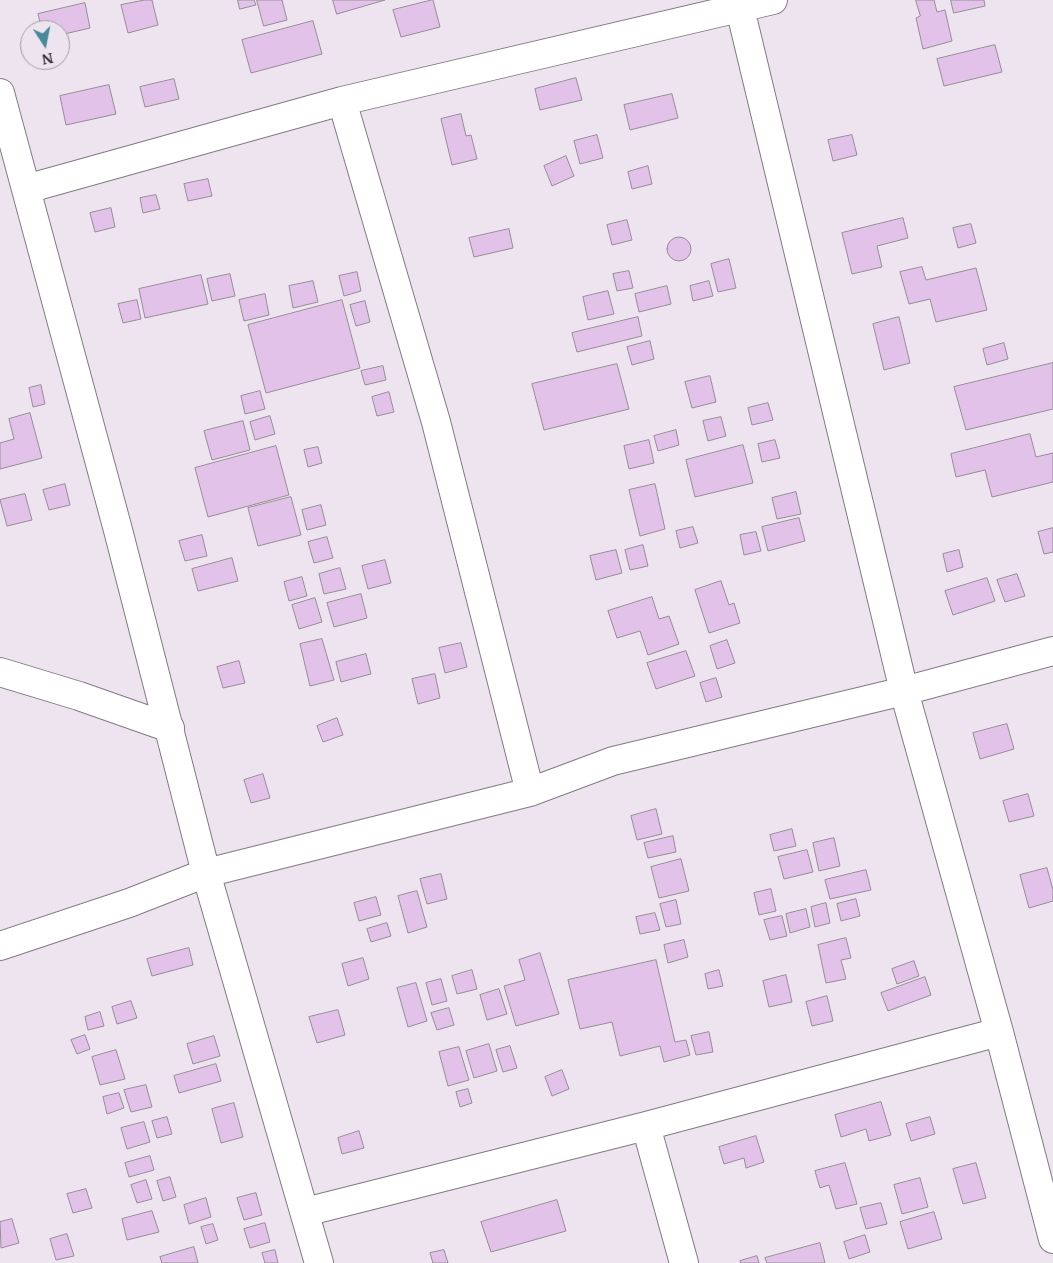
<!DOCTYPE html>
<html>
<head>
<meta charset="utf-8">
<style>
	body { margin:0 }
	#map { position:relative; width:1053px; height:1263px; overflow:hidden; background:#ede4ef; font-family:Merriweather,serif }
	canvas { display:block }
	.north { position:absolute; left:20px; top:20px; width:50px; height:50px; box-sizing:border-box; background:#ede4ef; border:1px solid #a29ba3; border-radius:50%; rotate:169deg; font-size:14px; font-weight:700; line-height:20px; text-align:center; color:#312e32 }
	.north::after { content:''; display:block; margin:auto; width:18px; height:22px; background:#478a9a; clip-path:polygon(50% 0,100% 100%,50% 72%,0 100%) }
</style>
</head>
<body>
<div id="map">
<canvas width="1053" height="1263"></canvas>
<div class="north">N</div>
</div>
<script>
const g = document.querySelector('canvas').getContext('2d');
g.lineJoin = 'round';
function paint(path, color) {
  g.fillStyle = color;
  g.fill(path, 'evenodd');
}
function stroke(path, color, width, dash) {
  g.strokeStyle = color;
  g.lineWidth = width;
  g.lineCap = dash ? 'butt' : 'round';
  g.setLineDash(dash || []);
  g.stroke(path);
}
const building = new Path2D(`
	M145 0H152L158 25 128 33 121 5Z
	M238 0H254L256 5 240 9Z
	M257 0H282L287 20 264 26Z
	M333 0H385L337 14Z
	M433 0 440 27 401 37 393 10Z
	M916 0H934L937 12 945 10 952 41 923 49 916 18 920 16Z
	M951 0H984L985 6 954 13Z
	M85 3 90 28 60 35V30H42L38 14Z
	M313 21 322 54 251 73 242 40Z
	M995 45 1002 72 944 86 937 59Z
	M576 78 582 100 540 110 535 89Z
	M174 79 179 99 145 107 140 87Z
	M109 85 116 114 66 125 60 96Z
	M672 94 678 118 630 130 624 105Z
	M461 114 466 136 471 135 477 159 452 165 441 119Z
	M597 135 603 158 580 164 574 141Z
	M852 135 857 155 833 161 828 140Z
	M566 156 574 176 552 186 544 166Z
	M648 166 652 184 632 189 628 172Z
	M208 179 212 196 188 201 184 184Z
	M156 195 160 209 143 213 140 198Z
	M111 208 115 227 95 232 90 213Z
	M903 218 908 238 877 246 882 267 852 274 842 233Z
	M627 220 632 240 612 245 607 225Z
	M971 224 976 243 958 248 953 228Z
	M509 229 513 248 474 257 469 238Z
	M667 249a12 12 0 1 1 24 0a12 12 0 1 1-24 0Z
	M729 259 736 288 718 292 711 264Z
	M922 267 926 280 976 268 987 310 936 322 930 299 909 304 900 272Z
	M629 271 633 288 617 291 613 274Z
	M357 272 361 291 344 296 339 276Z
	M230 274 235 296 212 301 207 279Z
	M201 275 208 304 145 318 139 289Z
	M313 281 318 302 293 308 289 286Z
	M709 281 713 296 693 301 690 286Z
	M667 286 671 304 639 312 635 294Z
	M608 291 614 314 588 320 583 297Z
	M265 294 269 315 244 321 239 300Z
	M137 300 141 319 123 323 118 304Z
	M342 300 360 368 266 393 248 325Z
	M365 301 370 322 356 326 350 305Z
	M638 317 642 336 577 352 572 333Z
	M899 317 910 363 884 370 873 324Z
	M650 341 654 359 632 365 627 347Z
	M1004 343 1008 359 987 365 983 349Z
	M1053 363V409L966 430 954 387Z
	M617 364 629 409 544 430 532 384Z
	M383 366 386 380 365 385 361 371Z
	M710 376 716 402 692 408 685 382Z
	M41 385 45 404 33 407 29 388Z
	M260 391 265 409 245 414 241 396Z
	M389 392 394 412 377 416 372 397Z
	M768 403 773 420 752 425 748 408Z
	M30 413 42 458 0 469V443L14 439 9 419Z
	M270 416 275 434 255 440 250 422Z
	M721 417 726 436 708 441 703 421Z
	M243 421 250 450 212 460 204 431Z
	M676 430 679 445 658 451 654 436Z
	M1030 434 1036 457 1053 453V482L992 497 985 470 956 477 951 454Z
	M649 440 654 463 629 469 624 446Z
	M775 440 780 458 762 462 758 444Z
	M743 445 753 483 695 497 686 460Z
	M276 446 289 495 208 517 195 468Z
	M318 447 322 463 308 467 304 450Z
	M65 484 70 505 49 510 43 490Z
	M655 484 665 529 640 536 629 490Z
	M796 492 801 514 777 519 772 498Z
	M25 494 32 520 7 526 0 500Z
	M291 497 301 535 258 546 248 508Z
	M321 505 326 525 307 530 302 510Z
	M799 518 805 541 768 551 762 527Z
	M693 527 698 543 680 548 676 531Z
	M1053 528V552L1044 554 1038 532Z
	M756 532 761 551 744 555 740 535Z
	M202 535 207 556 185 561 179 541Z
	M327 537 333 558 314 563 308 542Z
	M643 545 648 566 630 570 625 550Z
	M616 550 622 573 596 580 590 556Z
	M959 550 963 567 947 572 943 554Z
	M232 558 238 581 198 591 192 569Z
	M385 560 391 583 368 589 362 566Z
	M340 568 346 589 324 594 319 574Z
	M1017 574 1025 596 1005 602 997 580Z
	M302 577 307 596 289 601 284 582Z
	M987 578 995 601 953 615 945 591Z
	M721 581 729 605 734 603 740 623 709 633 695 590Z
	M361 594 367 618 334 627 327 603Z
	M652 597 659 619 669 616 679 644 648 655 640 631 617 638 608 611Z
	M315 598 322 622 299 629 292 605Z
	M322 639 334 680 310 686 300 644Z
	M727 640 735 663 717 669 710 646Z
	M461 643 467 667 445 673 439 648Z
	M686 651 695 676 656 689 647 663Z
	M366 654 371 674 341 682 336 662Z
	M239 661 245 683 223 688 217 667Z
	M435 674 440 698 418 704 412 679Z
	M716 678 722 697 706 702 700 683Z
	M337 718 343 735 323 742 317 726Z
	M1007 724 1014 749 980 759 973 733Z
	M263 774 270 798 251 803 244 780Z
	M1028 794 1034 816 1009 822 1003 801Z
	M656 809 662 834 637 840 631 816Z
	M792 829 796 846 774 851 770 835Z
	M673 836 676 852 648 858 644 843Z
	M834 838 840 866 819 871 813 843Z
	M807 850 813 872 784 879 778 857Z
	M681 859 689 891 659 898 651 867Z
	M1047 868 1053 890V901L1029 908 1020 875Z
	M866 870 871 890 830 899 825 880Z
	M441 874 447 899 427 904 420 879Z
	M771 889 776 911 759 915 754 893Z
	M417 891 427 927 408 933 398 896Z
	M376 897 381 915 359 921 354 903Z
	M856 899 860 916 841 921 837 904Z
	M676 900 681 924 666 927 660 904Z
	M826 903 830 923 815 927 811 907Z
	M806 909 810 927 790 933 786 914Z
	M655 913 660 930 640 934 636 917Z
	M782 916 787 936 770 940 764 920Z
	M387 923 391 936 371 942 367 929Z
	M846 938 851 958 841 960 846 979 826 983 818 945Z
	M684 940 688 957 668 963 664 945Z
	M189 948 193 965 152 976 147 959Z
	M540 953 559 1014 516 1026 504 986 525 980 519 960Z
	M363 958 369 979 348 986 342 964Z
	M656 960 675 1042 686 1040 690 1055 664 1062 660 1046 620 1056 612 1022 580 1029 568 980Z
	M914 961 919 976 897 984 892 969Z
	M472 970 477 989 457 994 452 976Z
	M719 970 723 986 708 989 705 974Z
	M786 975 792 1002 769 1007 763 981Z
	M925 977 931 995 888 1011 881 993Z
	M441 979 447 1001 432 1005 426 983Z
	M416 983 427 1021 408 1027 397 988Z
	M499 989 507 1014 487 1020 480 995Z
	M827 996 833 1021 812 1026 806 1002Z
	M131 1001 137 1018 117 1024 112 1007Z
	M449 1008 454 1025 437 1030 431 1013Z
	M338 1010 345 1035 317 1043 309 1017Z
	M100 1012 104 1026 88 1030 85 1017Z
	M709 1032 713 1052 696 1055 691 1036Z
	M85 1035 90 1049 77 1054 71 1040Z
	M214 1036 220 1056 193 1064 187 1044Z
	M489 1044 497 1071 474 1078 466 1051Z
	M510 1046 517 1068 503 1072 496 1050Z
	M459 1047 469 1080 448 1086 439 1052Z
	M116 1050 125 1079 100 1085 92 1057Z
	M216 1064 221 1081 179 1093 174 1076Z
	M562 1070 569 1089 552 1096 545 1077Z
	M146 1085 152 1107 131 1112 124 1090Z
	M468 1089 472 1103 460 1107 456 1092Z
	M119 1093 124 1108 107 1114 103 1097Z
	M881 1102 891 1135 869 1141 866 1129 841 1137 835 1115Z
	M234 1103 243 1137 221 1143 212 1109Z
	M167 1117 172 1134 157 1138 152 1121Z
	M930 1117 935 1134 911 1141 906 1124Z
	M144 1122 150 1142 127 1149 121 1128Z
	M359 1131 364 1148 342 1154 338 1138Z
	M756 1136 764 1162 746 1168 744 1158 724 1164 719 1147Z
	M150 1156 154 1170 129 1177 125 1163Z
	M845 1163 857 1204 836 1209 829 1185 820 1188 815 1171Z
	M976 1163 986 1198 963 1204 953 1169Z
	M170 1177 176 1197 163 1201 157 1181Z
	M920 1178 928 1207 902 1214 894 1185Z
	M146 1180 152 1199 137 1203 131 1185Z
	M86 1189 92 1208 73 1213 67 1194Z
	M256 1193 262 1215 244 1220 237 1198Z
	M206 1198 211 1217 189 1224 184 1205Z
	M557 1200 566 1231 491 1252 481 1222Z
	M881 1203 887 1224 866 1229 860 1208Z
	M152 1211 159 1232 127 1240 122 1219Z
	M934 1212 942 1239 908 1249 900 1222Z
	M12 1219 19 1243 1 1248 0 1222Z
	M265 1223 270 1242 250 1248 244 1229Z
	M213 1224 218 1240 206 1244 201 1227Z
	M67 1234 74 1256 56 1260 50 1239Z
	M865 1235 870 1252 849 1259 844 1242Z
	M820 1243 825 1263H767L765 1258Z
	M194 1247 198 1263H162L160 1257Z
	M275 1250 278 1263H265L262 1253Z
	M444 1250 448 1263H433L430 1253Z
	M757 1256 759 1263H741L740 1261Z`);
const minor = new Path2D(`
	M738 0 904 691 999 1032 1053 1239
	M0 93 118 530 206 873 319 1263
	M342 101 436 422 530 792
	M26 189 342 101 773 0
	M0 672 79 696 170 728
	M0 946 129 903 206 873 530 792 613 761 904 691 1053 651
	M646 1126 684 1263
	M305 1212 646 1126 999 1032`);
paint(building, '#e2c2e9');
stroke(building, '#958d96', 1);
stroke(minor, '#827a83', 30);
stroke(minor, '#fff', 28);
</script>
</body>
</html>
